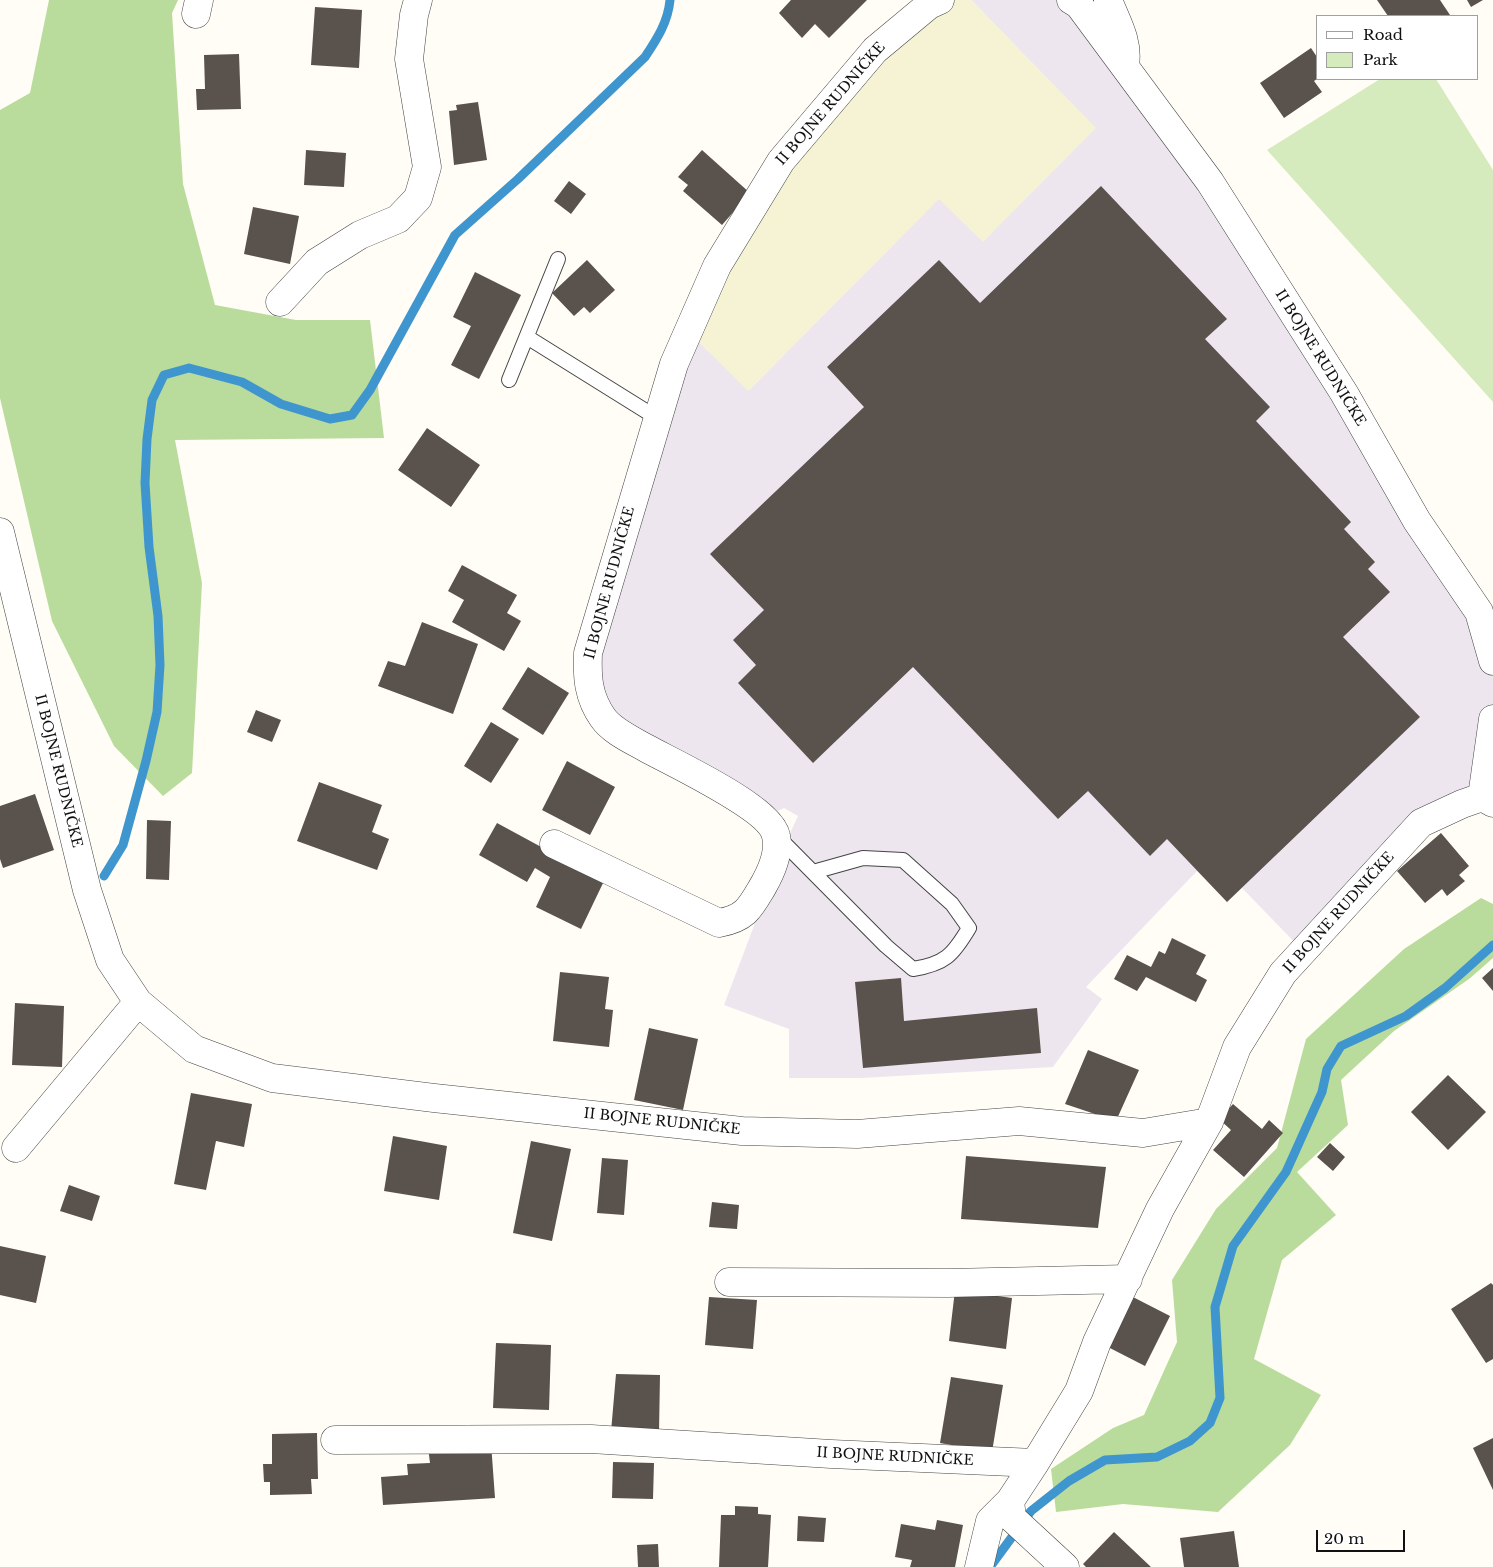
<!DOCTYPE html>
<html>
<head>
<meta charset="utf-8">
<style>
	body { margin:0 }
	#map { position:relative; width:1493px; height:1567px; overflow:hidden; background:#fffdf5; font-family:"Libre Baskerville",serif }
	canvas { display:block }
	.legend { position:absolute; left:1316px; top:15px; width:162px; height:65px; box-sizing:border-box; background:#fff; border:1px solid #a0a0a0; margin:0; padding:6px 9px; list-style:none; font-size:15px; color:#111 }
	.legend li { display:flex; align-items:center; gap:10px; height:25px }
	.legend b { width:25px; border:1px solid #a0a0a0 }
	.scale { position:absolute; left:1316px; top:1530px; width:89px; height:22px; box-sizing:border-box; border:2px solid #111; border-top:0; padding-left:6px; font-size:15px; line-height:18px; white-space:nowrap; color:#111; -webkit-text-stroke:4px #fff; paint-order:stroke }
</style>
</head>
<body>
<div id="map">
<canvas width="1493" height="1567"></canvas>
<ul class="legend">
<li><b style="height:6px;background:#fff"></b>Road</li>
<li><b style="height:14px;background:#d5ebbd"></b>Park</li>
</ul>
<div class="scale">20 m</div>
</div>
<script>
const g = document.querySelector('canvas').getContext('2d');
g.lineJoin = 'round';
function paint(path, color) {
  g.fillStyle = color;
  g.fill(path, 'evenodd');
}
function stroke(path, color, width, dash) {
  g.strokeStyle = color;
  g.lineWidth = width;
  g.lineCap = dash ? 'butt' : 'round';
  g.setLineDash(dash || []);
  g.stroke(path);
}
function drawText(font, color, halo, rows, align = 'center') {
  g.font = font + ' "Libre Baskerville",serif';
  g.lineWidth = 5;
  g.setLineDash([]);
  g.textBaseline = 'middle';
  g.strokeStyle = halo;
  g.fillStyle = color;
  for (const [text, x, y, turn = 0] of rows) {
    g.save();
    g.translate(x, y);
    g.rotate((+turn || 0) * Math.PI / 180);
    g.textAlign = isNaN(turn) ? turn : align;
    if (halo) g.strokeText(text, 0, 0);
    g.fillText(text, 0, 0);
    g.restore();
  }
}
const industrial = new Path2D(`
	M971 0H1071L1210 182 1493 661V719L1489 755 1461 804 1303 951 1242 888 1227 902 1197 871 1086 987 1102 999 1053 1067 862 1078H789V1029L724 1005 785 844 798 816 784 808 765 817 624 736 587 677 695 338 749 390 939 198 1095 128Z`);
const farmland = new Path2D(`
	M940 0H971L1096 128 983 242 939 199 748 391 695 338 781 161Z`);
const green = new Path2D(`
	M1380 79H1436L1493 170V402L1267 150Z`);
const forest = new Path2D(`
	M49 0H178L172 13 183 184 215 305 296 320H370L384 438 175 440 202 583 192 773 163 796 114 746 52 621 0 398V110L30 93Z
	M1481 898 1493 904V958L1469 979 1394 1031 1341 1080 1348 1125 1297 1172 1336 1215 1282 1260 1254 1359 1321 1395 1290 1445 1218 1512 1123 1504 1056 1512 1051 1469 1113 1428 1144 1415 1177 1342 1172 1280 1216 1209 1277 1148 1306 1039 1404 949Z`);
const stream = new Path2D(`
	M104 876 123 845 146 761 157 712 160 665 158 616 149 547 145 483 147 439 152 400 164 375 189 368 242 382 281 404 330 419 352 415 370 390 455 235 518 179 645 57C657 39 668 22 670 0
	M990 1567 1031 1511 1069 1481 1105 1460 1157 1457 1190 1441 1210 1423 1220 1398 1215 1307 1233 1246 1286 1172 1322 1092 1327 1069 1341 1046 1406 1016 1445 988 1493 945`);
const building = new Path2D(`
	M791 0H867L829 38 815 24 802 38 779 13Z
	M1377 0H1440L1450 15 1388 16Z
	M1467 0H1483L1471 7Z
	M315 7 362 10 359 68 311 65Z
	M1311 48 1317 57V79L1314 81 1322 92 1284 118 1260 83Z
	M239 54 241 109 197 110 196 89H205L204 55Z
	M478 102 487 160 454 165 449 111 457 110 456 105Z
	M306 150 346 153 344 187 304 185Z
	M702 150 750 193 722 225 683 191 688 185 678 177Z
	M569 181 586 194 571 214 554 201Z
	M1101 186 1227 319 1205 339 1270 407 1256 421 1351 522 1344 529 1375 562 1368 569 1390 592 1343 637 1420 717 1227 902 1167 839 1150 856 1088 791 1058 819 913 667 813 763 738 683 756 665 733 640 764 610 710 554 864 407 827 367 939 260 980 303Z
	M253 207 299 216 290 264 244 254Z
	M587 260 615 290 590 313 584 307 574 316 552 293Z
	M475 272 521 295 479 379 451 365 471 326 453 317Z
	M427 428 480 465 451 507 398 470Z
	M462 565 517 595 507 613 521 621 504 651 452 622 464 600 448 591Z
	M422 622 478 644 453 714 378 686 388 661 405 666Z
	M528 667 569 693 543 735 502 709Z
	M256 710 281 720 272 742 247 732Z
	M491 722 519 739 491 783 464 766Z
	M567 761 615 787 590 835 542 810Z
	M319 782 382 805 372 832 389 839 377 870 297 841Z
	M35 794 54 850 3 868 0 859V806Z
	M147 820 171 821 169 880 146 879Z
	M497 823 604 881 581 929 536 907 550 877 535 868 527 882 479 855Z
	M1441 833 1469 866 1459 875 1465 881 1447 896 1442 889 1425 903 1397 871Z
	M1172 938 1206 955 1196 974 1207 980 1196 1002 1146 977 1137 991 1114 979 1127 955 1151 967 1159 951 1165 954Z
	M1493 968V991L1482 978Z
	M560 972 609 977 605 1009 613 1010 609 1047 553 1041Z
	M901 978 904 1021 1037 1008 1041 1053 863 1068 855 982Z
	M15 1003 64 1006 62 1067 12 1065Z
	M649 1028 698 1039 683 1110 634 1100Z
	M1088 1050 1139 1070 1116 1121 1065 1104Z
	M1448 1075 1486 1112 1448 1150 1411 1112Z
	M191 1093 252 1104 244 1147 216 1141 206 1190 174 1184Z
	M1233 1104 1262 1129 1269 1120 1283 1133 1244 1177 1213 1150 1231 1130 1219 1119Z
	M393 1136 447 1146 439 1200 384 1191Z
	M531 1141 571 1149 552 1241 513 1233Z
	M1330 1143 1345 1157 1333 1171 1317 1157Z
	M966 1156 1106 1167 1098 1228 961 1219Z
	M602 1158 628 1160 624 1215 597 1213Z
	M69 1185 100 1196 92 1221 60 1211Z
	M712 1202 739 1205 737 1229 709 1227Z
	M0 1246 46 1256 36 1303 0 1295Z
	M1491 1283 1493 1285V1359L1486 1363 1451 1309Z
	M955 1290 1012 1298 1006 1349 949 1341Z
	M1129 1295 1170 1316 1145 1366 1104 1345Z
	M709 1297 757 1300 753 1349 705 1345Z
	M496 1343 551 1345 549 1410 493 1408Z
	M616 1374 660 1375 659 1433 611 1432Z
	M951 1377 1003 1385 992 1452 940 1443Z
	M317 1433 318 1479H311L312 1494 270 1495V1482H264L263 1464H272V1434Z
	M1493 1438V1490L1473 1448Z
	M491 1443 495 1498 383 1505 381 1477 408 1475 407 1464 430 1463 428 1447Z
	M613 1462 654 1463 653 1499 612 1498Z
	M735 1506 758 1507V1514L771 1515 768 1567H719L721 1515H735Z
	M798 1516 826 1518 824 1542 797 1541Z
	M937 1520 963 1525 955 1567H910L912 1560 895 1557 901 1524 935 1530Z
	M1234 1531 1239 1567H1184L1180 1538Z
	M1114 1532 1151 1567H1086L1083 1564Z
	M658 1544 659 1567H638L637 1545Z`);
const lane = new Path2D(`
	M527 337 657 418
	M509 380 558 259
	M777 836 886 946 913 969C945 964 953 955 969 928L952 904 903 860 863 858 813 872`);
const street = new Path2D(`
	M1071 0 1079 5 1210 182 1344 393 1417 521 1479 612 1493 661
	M1108 0C1116 21 1129 41 1125 65
	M196 14 199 0
	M280 302 317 262 360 235 398 219 418 198 427 167 409 59 414 15 418 0
	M0 532 87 890 110 960 138 1002 194 1049 272 1078 434 1098 742 1131 857 1134 1019 1121 1143 1133 1209 1122
	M1482 797 1493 719
	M554 844 719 923C746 918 750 908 763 886 771 872 780 853 776 836 771 808 673 763 646 748 632 740 612 731 603 718 588 697 587 677 588 653L674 364 717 266 781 161 875 50 929 5 940 0
	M16 1148 138 1002
	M729 1282 948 1283 1128 1279
	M335 1440 591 1439 831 1454 1035 1463
	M1010 1501 1012 1518 1065 1567
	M979 1567 990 1521 1010 1501 1035 1463 1079 1391 1097 1342 1160 1209 1209 1122 1237 1047 1283 973 1421 823 1462 804 1482 797 1493 803`);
const streetNames = [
	["II BOJNE RUDNIČKE",831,104,-49],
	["II BOJNE RUDNIČKE",1320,358,58],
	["II BOJNE RUDNIČKE",610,583,-75],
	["II BOJNE RUDNIČKE",58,771,76],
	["II BOJNE RUDNIČKE",1339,913,-48],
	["II BOJNE RUDNIČKE",662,1122,6],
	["II BOJNE RUDNIČKE",895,1457,3]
];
paint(industrial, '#eee6ef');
paint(farmland, '#f6f3d4');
paint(green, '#d5ebbd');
paint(forest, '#b9dc9c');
stroke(stream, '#3f96cf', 9);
paint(building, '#5a524d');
stroke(lane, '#444', 16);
stroke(street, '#444', 29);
stroke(lane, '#fff', 14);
stroke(street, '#fff', 28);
drawText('14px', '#111', '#fff', streetNames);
</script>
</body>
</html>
